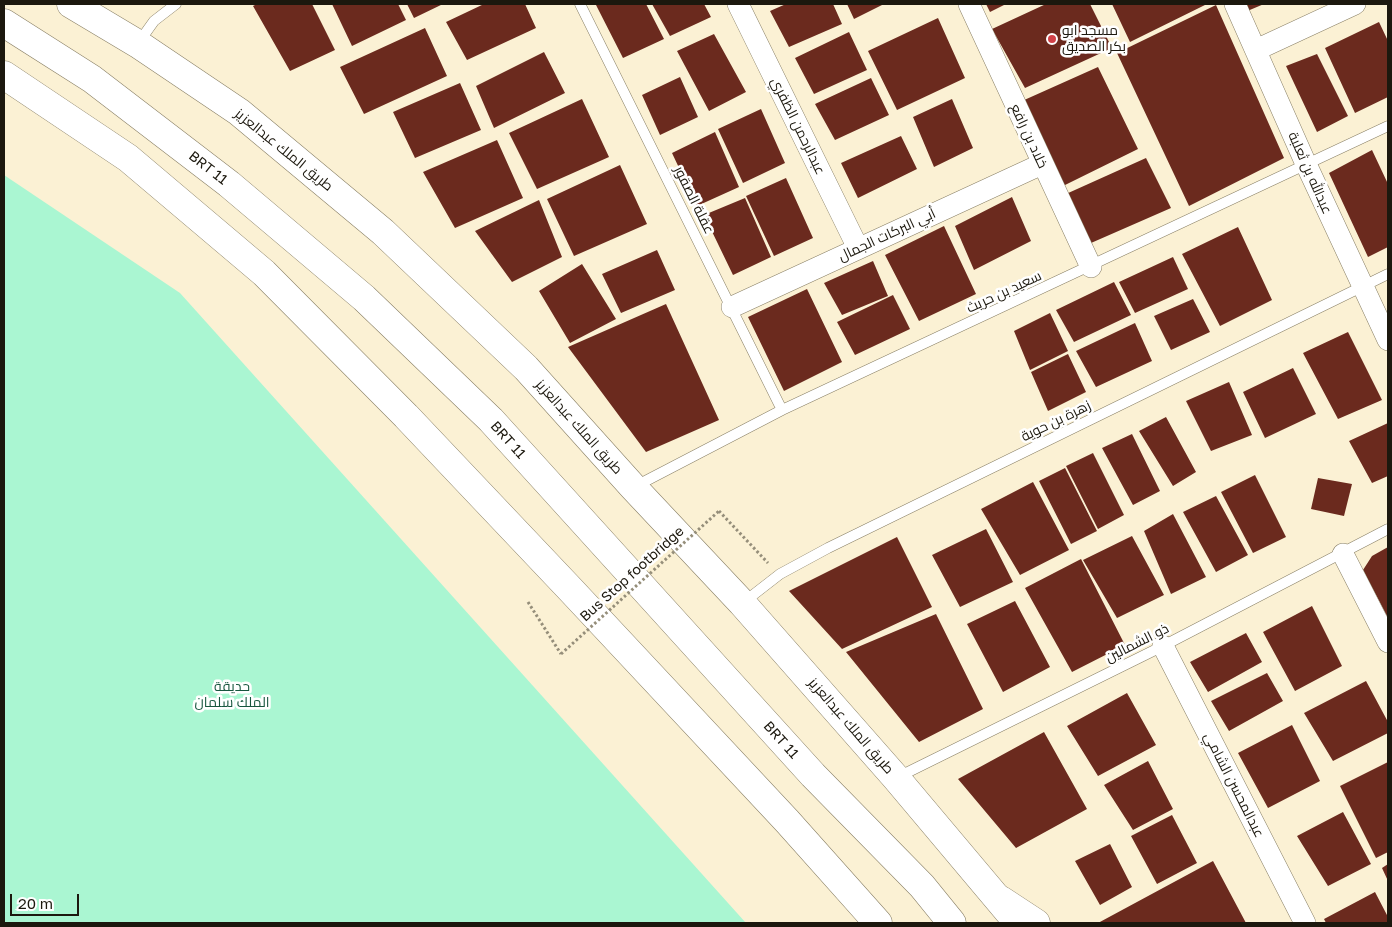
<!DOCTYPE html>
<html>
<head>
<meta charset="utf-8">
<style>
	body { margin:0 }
	#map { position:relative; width:1392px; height:927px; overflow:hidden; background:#fbf1d4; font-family:"Golos Text",sans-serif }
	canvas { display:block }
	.frame { position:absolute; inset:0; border:5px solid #1c180e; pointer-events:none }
	.scale { position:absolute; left:10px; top:894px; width:69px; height:22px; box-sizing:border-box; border:2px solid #1c180e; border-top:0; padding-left:6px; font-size:15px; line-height:18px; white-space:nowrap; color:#1c180e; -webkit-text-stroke:4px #fff; paint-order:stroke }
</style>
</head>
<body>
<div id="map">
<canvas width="1392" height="927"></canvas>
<div class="frame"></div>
<div class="scale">20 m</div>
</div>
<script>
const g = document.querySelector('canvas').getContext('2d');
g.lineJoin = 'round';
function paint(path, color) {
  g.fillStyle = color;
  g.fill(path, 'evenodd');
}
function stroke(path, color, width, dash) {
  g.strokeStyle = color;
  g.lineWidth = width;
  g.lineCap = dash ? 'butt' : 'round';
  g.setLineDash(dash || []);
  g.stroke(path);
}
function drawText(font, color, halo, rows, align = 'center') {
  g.font = font + ' "Golos Text",Cairo,sans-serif';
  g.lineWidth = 5;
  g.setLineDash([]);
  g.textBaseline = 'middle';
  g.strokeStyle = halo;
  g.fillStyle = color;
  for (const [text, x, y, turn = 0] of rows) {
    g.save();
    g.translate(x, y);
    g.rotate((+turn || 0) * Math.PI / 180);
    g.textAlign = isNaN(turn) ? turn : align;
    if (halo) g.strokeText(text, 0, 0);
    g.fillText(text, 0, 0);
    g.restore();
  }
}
const green = new Path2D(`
	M4 175 180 293 746 923H4Z`);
const building = new Path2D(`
	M257 4H312L335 50 290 71 253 6Z
	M332 4H398L406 20 352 46Z
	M407 4H443L414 18Z
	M484 4H525L536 28 467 60 446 22Z
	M599 4H646L664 39 623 58 596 5Z
	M652 4H704L711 17 670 36Z
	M786 4H833L842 24 789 47 770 11Z
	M847 4H884L854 19Z
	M986 4H1006L990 12Z
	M1046 4H1090L1112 48 1025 88 992 29Z
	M1112 4H1207L1130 42Z
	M1241 4H1264L1245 12Z
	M1216 5 1284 158 1189 206 1117 53Z
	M938 18 965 78 897 110 868 51Z
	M1379 22 1388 41V97L1355 113 1325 48Z
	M425 28 447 76 364 114 340 67Z
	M849 32 867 70 814 94 795 58Z
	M714 34 746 92 709 111 677 51Z
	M544 52 565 93 494 128 476 86Z
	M1317 54 1348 116 1317 132 1286 66Z
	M1098 67 1138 149 1063 186 1022 101Z
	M680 77 698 117 660 135 642 95Z
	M871 78 889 115 835 140 815 104Z
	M460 83 481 130 415 158 393 112Z
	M582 99 609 157 537 189 509 133Z
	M952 99 973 148 934 167 913 117Z
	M761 109 785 163 743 183 718 129Z
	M715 132 739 187 697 206 672 153Z
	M901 136 917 169 858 198 841 163Z
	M497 140 523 198 455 228 423 172Z
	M1372 150 1388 184V247L1368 257 1329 173Z
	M1146 158 1171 208 1091 243 1066 194Z
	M620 165 647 224 574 256 547 199Z
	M786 178 813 238 774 256 746 196Z
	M1012 197 1031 241 974 270 955 226Z
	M745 198 771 257 733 275 704 215Z
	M539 200 562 257 512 282 475 231Z
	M944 226 976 294 919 321 885 255Z
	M1238 227 1272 300 1220 326 1182 254Z
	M657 250 675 290 621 313 602 274Z
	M1173 257 1188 289 1135 313 1119 282Z
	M873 261 888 296 842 315 824 283Z
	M582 264 616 319 570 343 539 291Z
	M1114 282 1131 315 1074 342 1056 310Z
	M807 289 842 362 784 391 748 317Z
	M893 295 910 329 855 355 837 322Z
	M1193 299 1210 332 1171 350 1154 316Z
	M666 304 719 420 646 452 568 347Z
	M1050 313 1068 351 1030 370 1014 331Z
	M1135 323 1152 361 1096 387 1076 351Z
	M1348 332 1382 400 1338 419 1303 353Z
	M1068 354 1086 392 1048 411 1031 372Z
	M1293 368 1316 414 1265 438 1243 392Z
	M1229 382 1252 435 1211 451 1186 401Z
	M1166 417 1196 472 1173 486 1139 431Z
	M1388 423V476L1372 483 1349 441Z
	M1132 434 1160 491 1133 505 1102 448Z
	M1093 453 1124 515 1098 529 1066 466Z
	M1065 468 1097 531 1071 544 1039 481Z
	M1255 475 1286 537 1253 553 1221 492Z
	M1318 478 1352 484 1344 516 1311 509Z
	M1033 482 1069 550 1020 575 981 509Z
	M1216 496 1248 555 1216 572 1183 512Z
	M1173 514 1206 577 1171 594 1144 531Z
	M986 529 1013 582 960 607 932 555Z
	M1132 536 1164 595 1117 618 1083 560Z
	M897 537 932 607 842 649 789 591Z
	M1388 547V618L1363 570 1372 556Z
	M1081 559 1125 645 1072 672 1025 588Z
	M1015 601 1050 667 1003 692 967 624Z
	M1312 606 1342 666 1295 691 1263 632Z
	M936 614 983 709 919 742 846 652Z
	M1246 633 1262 662 1208 692 1190 662Z
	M1267 673 1283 701 1229 731 1211 701Z
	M1366 681 1388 722V733L1333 761 1304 713Z
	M1127 693 1156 745 1098 776 1067 726Z
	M1292 725 1320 781 1268 808 1238 753Z
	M1044 732 1087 809 1016 848 958 779Z
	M1148 761 1173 809 1133 830 1104 785Z
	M1388 762V852L1376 858 1340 786Z
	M1343 812 1371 864 1328 886 1297 836Z
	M1172 815 1197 863 1157 884 1131 836Z
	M1110 844 1132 887 1100 905 1075 861Z
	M1213 861 1246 923H1098Z
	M1388 864V881L1382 868Z
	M1375 892 1388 917V923H1326L1324 919Z`);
const path = new Path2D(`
	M719 511 768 563
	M528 602 561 654`);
const lane = new Path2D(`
	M580 4 782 410
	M139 42 154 21 176 4
	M634 487 782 410 1388 126
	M744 602 780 574 828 548 1388 274
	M896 778 1163 646 1388 529`);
const street = new Path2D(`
	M738 4 858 248
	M969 4 1091 267
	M1235 4 1306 164 1388 340
	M1256 50 1355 4
	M732 307 1042 164
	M1343 554 1388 642
	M1163 646 1305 923`);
const secondary = new Path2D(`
	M4 23 92 79 229 184 364 298 491 420 813 775 922 886 952 923
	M1001 900 1036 923`);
const primary = new Path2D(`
	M71 4 138 44 239 112 383 232 526 368 633 487 742 603 896 778 1018 923
	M4 75 128 158 264 273 406 416 570 589 787 821 878 923`);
const pathBridge = new Path2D(`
	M561 654 719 511`);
const markers = [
	[1052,39,5,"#d14148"]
];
const poiNames = [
	["مسجد ابو",1062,31],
	["بكر الصديق",1062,47]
];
const streetNames = [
	["عبدالرحمن الظفري",798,126,64],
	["خلاد بن رافع",1029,136,65],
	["طريق الملك عبدالعزيز",284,150,39],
	["BRT 11",208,168,38],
	["عبدالله بن ثعلبة",1310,173,66],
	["عقلة الصقور",694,200,64],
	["أبي البركات الجمال",887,235,-25],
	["سعيد بن حريث",1004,292,-25],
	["زهرة بن حوية",1056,421,-26],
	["طريق الملك عبدالعزيز",579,427,48],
	["BRT 11",508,440,48],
	["Bus Stop footbridge",632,574,-42],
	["ذو الشمالين",1137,643,-27],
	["طريق الملك عبدالعزيز",851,726,49],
	["BRT 11",781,740,48],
	["عبدالمحسن الشامي",1234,785,63]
];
const parkNames = [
	["حديقة",232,687],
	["الملك سلمان",232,703]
];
paint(green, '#aaf6d2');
paint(building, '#6b2a1e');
stroke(lane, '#887f65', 11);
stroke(street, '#887f65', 22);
stroke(secondary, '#887f65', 29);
stroke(primary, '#887f65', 29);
stroke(path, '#958e7a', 3, [2.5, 2.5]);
stroke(lane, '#fff', 10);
stroke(street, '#fff', 21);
stroke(secondary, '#fff', 28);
stroke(primary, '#fff', 28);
stroke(pathBridge, '#958e7a', 3, [2.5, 2.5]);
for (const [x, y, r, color] of markers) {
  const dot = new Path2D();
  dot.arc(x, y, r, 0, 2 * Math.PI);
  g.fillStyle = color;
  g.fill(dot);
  stroke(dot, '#fff', 2);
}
drawText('14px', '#1c180e', '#fff', poiNames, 'left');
drawText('14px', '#1c180e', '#fff', streetNames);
drawText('14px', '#17563e', '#fff', parkNames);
</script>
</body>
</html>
